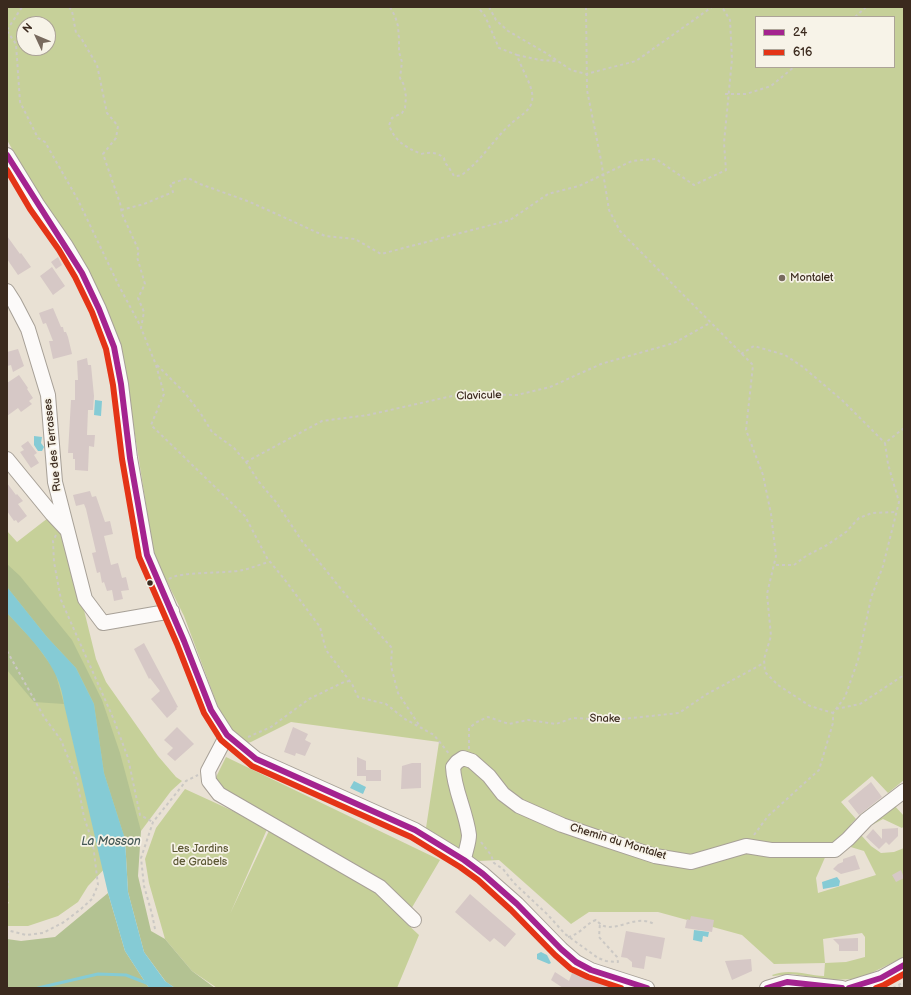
<!DOCTYPE html>
<html>
<head>
<meta charset="utf-8">
<style>
	body { margin:0 }
	#map { position:relative; width:911px; height:995px; overflow:hidden; background:#e9e1d4; font-family:"Balsamiq Sans",sans-serif }
	canvas { display:block }
	.frame { position:absolute; inset:0; border:8px solid #3b2a1e; pointer-events:none }
	.legend { position:absolute; left:755px; top:16px; width:140px; height:52px; box-sizing:border-box; background:#f7f3e8; border:1px solid #aca397; margin:0; padding:5px 7px; list-style:none; font-size:12px; color:#3b2a1e }
	.legend li { display:flex; align-items:center; gap:8px; height:20px }
	.legend b { width:20px; border:1px solid #aca397 }
	.north { position:absolute; left:16px; top:16px; width:40px; height:40px; box-sizing:border-box; background:#f7f3e8; border:1px solid #aca397; border-radius:50%; rotate:314deg; font-size:11px; font-weight:700; line-height:16px; text-align:center; color:#3b2a1e }
	.north::after { content:''; display:block; margin:auto; width:14px; height:18px; background:#786a5e; clip-path:polygon(50% 0,100% 100%,50% 72%,0 100%) }
</style>
</head>
<body>
<div id="map">
<canvas width="911" height="995"></canvas>
<div class="frame"></div>
<ul class="legend">
<li><b style="height:5px;background:#a4238f"></b>24</li>
<li><b style="height:5px;background:#e43417"></b>616</li>
</ul>
<div class="north">N</div>
</div>
<script>
const g = document.querySelector('canvas').getContext('2d');
g.lineJoin = 'round';
function paint(path, color) {
  g.fillStyle = color;
  g.fill(path, 'evenodd');
}
function stroke(path, color, width, dash) {
  g.strokeStyle = color;
  g.lineWidth = width;
  g.lineCap = dash ? 'butt' : 'round';
  g.setLineDash(dash || []);
  g.stroke(path);
}
function drawText(font, color, halo, rows, align = 'center') {
  g.font = font + ' "Balsamiq Sans",sans-serif';
  g.lineWidth = 3.5;
  g.setLineDash([]);
  g.textBaseline = 'middle';
  g.strokeStyle = halo;
  g.fillStyle = color;
  for (const [text, x, y, turn = 0] of rows) {
    g.save();
    g.translate(x, y);
    g.rotate((+turn || 0) * Math.PI / 180);
    g.textAlign = isNaN(turn) ? turn : align;
    if (halo) g.strokeText(text, 0, 0);
    g.fillText(text, 0, 0);
    g.restore();
  }
}
const green = new Path2D(`
	M7 7H904V780L888 793 872 776 841 802 856 819 851 824 871 846 881 853 894 852 904 848V957L863 977 852 979 832 980 792 974 773 976 772 975C789 968 806 975 824 976L825 963 774 964 742 935 658 912H589L571 924 499 860 479 861 426 828 439 742 291 722 251 742 244 744 224 723 184 616 154 556 121 346 89 272 41 200 7 140ZM756 17H894V67H756ZM24 24H48V48H24ZM834 842 864 851 876 875 818 893 816 878 830 846ZM862 933 865 937V957L846 962 825 963 823 939Z
	M48 518 67 541 96 659 106 682 158 756 176 777 182 781 171 791 141 831 88 886 78 902 58 916 28 926H7V904L9 903 7 900V531L17 542Z
	M226 757 440 860 404 921 419 935 397 988H217L192 971 165 939 149 883 145 859 156 828 185 789 268 827 230 914 274 820 220 789 215 779Z
	M893 804 904 816V826L902 828 883 819 872 825 869 821Z`);
const forest = new Path2D(`
	M7 564 20 576 72 640 102 700 120 753 141 831 138 876 151 931 165 939 192 971 215 988H175L166 982 144 952 128 892 125 839 104 773 94 704 76 668 47 637 7 587Z
	M7 613 34 642 55 671 64 704 34 702 7 670Z
	M108 893 125 951 149 988H7V939L21 941 55 937Z`);
const water = new Path2D(`
	M95 400 102 401 101 416 94 415Z
	M34 436 42 437 41 443 44 447 42 451H38L34 445Z
	M7 587 47 637 76 668 94 704 104 773 125 839 128 892 144 952 165 981 175 988H149L125 951 108 893 64 704C60 666 32 640 7 613Z
	M354 781 366 787 363 794 350 788Z
	M837 877 840 881 839 886 823 889 822 882Z
	M694 930 709 932 708 937 703 936 702 942 693 940Z
	M541 952 547 955 551 963 549 964 537 959V954Z`);
const stream = new Path2D(`
	M38 988 98 974 126 975 149 984`);
const building = new Path2D(`
	M7 236 20 254 21 253 31 267 18 275 7 259Z
	M58 257 62 265 56 269 51 262Z
	M52 267 65 286 53 295 40 276Z
	M53 308 61 327H63L64 332H66L68 337 72 354 53 359 49 341H53L46 323 43 324 39 313Z
	M18 349 24 366 13 372 11 365 7 366V352Z
	M87 358 88 365H91L94 396 93 410H88L87 435H95L94 447 89 446 88 471 75 470V459H73V453H68L71 400H75V380H78L77 361Z
	M19 375 28 388 27 389 33 398 29 401 32 404 21 412 18 408 7 416V383Z
	M28 441 37 453 34 455 39 463 31 468 20 452 24 450 21 446Z
	M7 483 16 495 17 494 23 501 18 504 27 516 18 523 16 520 14 521 7 511Z
	M90 491 92 497 96 496 105 522 110 521 113 534 104 536 111 565 118 563 122 578 126 577 129 590 121 591 123 599 114 601 112 590 107 591 104 582 102 583 100 572 97 573 92 553 96 552 86 509 84 504 76 506 73 495Z
	M144 643 178 707 176 708 177 709 167 718 151 699 160 691 150 678 149 679 134 649Z
	M177 727 194 744 175 761 167 754 173 748 164 740Z
	M293 727 308 734 305 740 311 743 305 756 296 753 295 756 284 752Z
	M357 757 366 761V776H357Z
	M412 763H421V788L401 789 402 766Z
	M366 770H381V781H366Z
	M871 782 882 797 859 815 848 801Z
	M898 828V836L889 845 884 840 886 842 879 849 866 837 873 829 882 839V829Z
	M855 855 860 869 841 874 833 869 838 864 843 862V859Z
	M901 870 904 878 896 882 892 875Z
	M470 894 516 934 505 947 494 938 490 942 455 912Z
	M691 916 714 920 712 932 685 928 687 919 690 920Z
	M626 931 665 938 661 959 646 956 644 969 632 967V962L627 958 621 957Z
	M858 938V951H839V945L833 939Z
	M751 959 752 971 732 980 725 961Z
	M555 972 569 981 572 973 615 987V988H563L551 980Z`);
const path = new Path2D(`
	M69 7 72 11 76 33 81 38 97 65 107 113 118 126 116 138 103 154 120 203 122 214 139 251 137 257 145 284 138 298 144 312 141 328 156 365 164 394 151 425 245 516 267 558 285 580 320 627 326 650 352 684 358 697 386 704 405 719 434 735 450 755
	M390 7 395 16 398 26 399 39V52L402 62 400 78 404 85 406 97 405 108 402 113 392 118 389 125C395 142 406 147 421 154 430 152 437 152 444 158L445 163 448 166 454 176C457 176 460 176 463 174 483 159 495 137 514 121 521 115 530 111 532 101 535 88 521 69 517 55L499 48 485 16 478 7
	M489 7 496 20 508 31 546 53 571 70 586 74 636 61 712 7
	M586 7 587 90 601 160 609 210 620 231 753 365 746 430 763 475 771 514 776 556 767 594 771 636 764 659 765 672 778 685 810 706 833 713
	M855 17 866 7
	M7 30 22 7
	M7 31 16 44 20 102 38 138 45 142 78 200 119 286 141 327
	M517 55 540 60 557 61
	M725 94H746L771 86 794 67
	M121 210 144 204 173 192 170 184 188 178 200 184 250 202 325 236 355 239 381 254 510 220 548 194 579 186 632 161 656 159 694 185 726 170 724 143 732 59 730 20 722 7
	M741 354 754 346 785 355 803 367 843 401 885 443
	M157 365 185 393 201 414 212 432 234 448 246 462 259 482 276 502 302 541 359 611 392 648 391 666 398 693 421 728
	M246 462 322 421 368 415 461 394 517 395 550 387 601 364 674 343 710 323
	M56 535 53 541 54 562 61 600 114 720 128 758 140 815 153 822
	M776 565H794L806 556 827 545 846 532 859 518 872 513 897 512
	M169 579C180 571 227 574 243 570 252 568 261 564 269 562
	M7 651 44 717 61 740 77 780 84 817 93 844 98 885 92 899 81 909 64 922 43 933 26 935 7 930
	M836 709 860 704 904 675
	M248 737 271 727 309 699 344 682 349 681
	M469 749V728L477 722 488 717 509 724 528 720 556 724 573 718 613 720 679 713 707 694 764 663
	M754 835 768 816 819 770 833 723V713L845 697 858 660 871 598 883 566 899 502 888 464 885 443 904 428
	M481 842 491 855 494 863 503 869 514 883 548 915 565 934 598 958 606 961 618 962 617 957 599 937 600 923
	M7 880 8 882 7 893
	M155 929 152 914 144 886 141 858 153 822 186 781 198 775
	M568 937C581 934 585 924 596 920 598 922 601 925 604 926 619 931 639 913 655 925
	M893 988 904 982
	M898 988 904 984
	M902 988 904 987`);
const minor = new Path2D(`
	M7 155 37 204 66 246 82 273 99 309 114 347 121 384 130 458 147 555 184 641 211 710 227 735 256 759 415 830 464 860 483 874 517 904 561 949 576 962 591 970 647 988
	M7 291 14 302 28 329 48 395 55 482 85 599 103 623 172 611
	M7 459 52 514 67 530
	M227 735 208 771 209 781 219 794 380 887 414 920
	M464 860C465 852 469 843 469 835 466 811 454 790 453 767L457 762 463 758 472 761 489 776 503 794 519 806 562 825 597 837 655 856 691 862 746 846 771 850H835L848 839 866 820 904 791
	M767 988 787 982 842 988
	M849 988 881 978 904 965`);
const bus1 = new Path2D(`
	M7 155 82 273 99 309 114 347 121 384 130 458 147 555 184 641 211 710 227 735 256 759 415 830 464 860 483 874 517 904 561 949 576 962 591 970 647 988
	M767 988 787 982 842 988
	M849 988 881 978 904 965`);
const bus2 = new Path2D(`
	M7 170 30 209 59 250 75 277 92 312 106 349 113 385 122 459 139 557 177 644 204 713 221 740 252 766 411 837 460 867 478 880 511 910 555 955 571 969 588 977 621 988
	M876 988 884 985 904 974`);
const markers = [
	[782,278,4,"#786a5e"],
	[150,583,3.5,"#3b2a1e"]
];
const poiNames = [
	["Montalet",790,278]
];
const streetNames = [
	["Clavicule",479,396,-2],
	["Rue des Terrasses",53,445,-96],
	["Snake",605,719,1],
	["Chemin du Montalet",618,842,17]
];
const parkNames = [
	["Les Jardins",200,849],
	["de Grabels",200,862]
];
const waterNames = [
	["La Mosson",111,842]
];
paint(green, '#c6d099');
paint(forest, '#b3c292');
paint(water, '#85cbd5');
stroke(stream, '#85cbd5', 3);
paint(building, '#d6c8c6');
stroke(minor, '#a7a097', 16);
stroke(path, '#cbc8c4', 2, [3, 3]);
stroke(minor, '#fcfaf9', 14);
stroke(bus1, '#a4238f', 6);
stroke(bus2, '#e43417', 6);
for (const [x, y, r, color] of markers) {
  const dot = new Path2D();
  dot.arc(x, y, r, 0, 2 * Math.PI);
  g.fillStyle = color;
  g.fill(dot);
  stroke(dot, '#f7f3e8', 1.5);
}
drawText('11px', '#3b2a1e', '#f7f3e8', poiNames, 'left');
drawText('11px', '#3b2a1e', '#f7f3e8', streetNames);
drawText('11px', '#5c5834', '#f7f3e8', parkNames);
drawText('italic 12px', '#445855', '#f7f3e8', waterNames);
</script>
</body>
</html>
